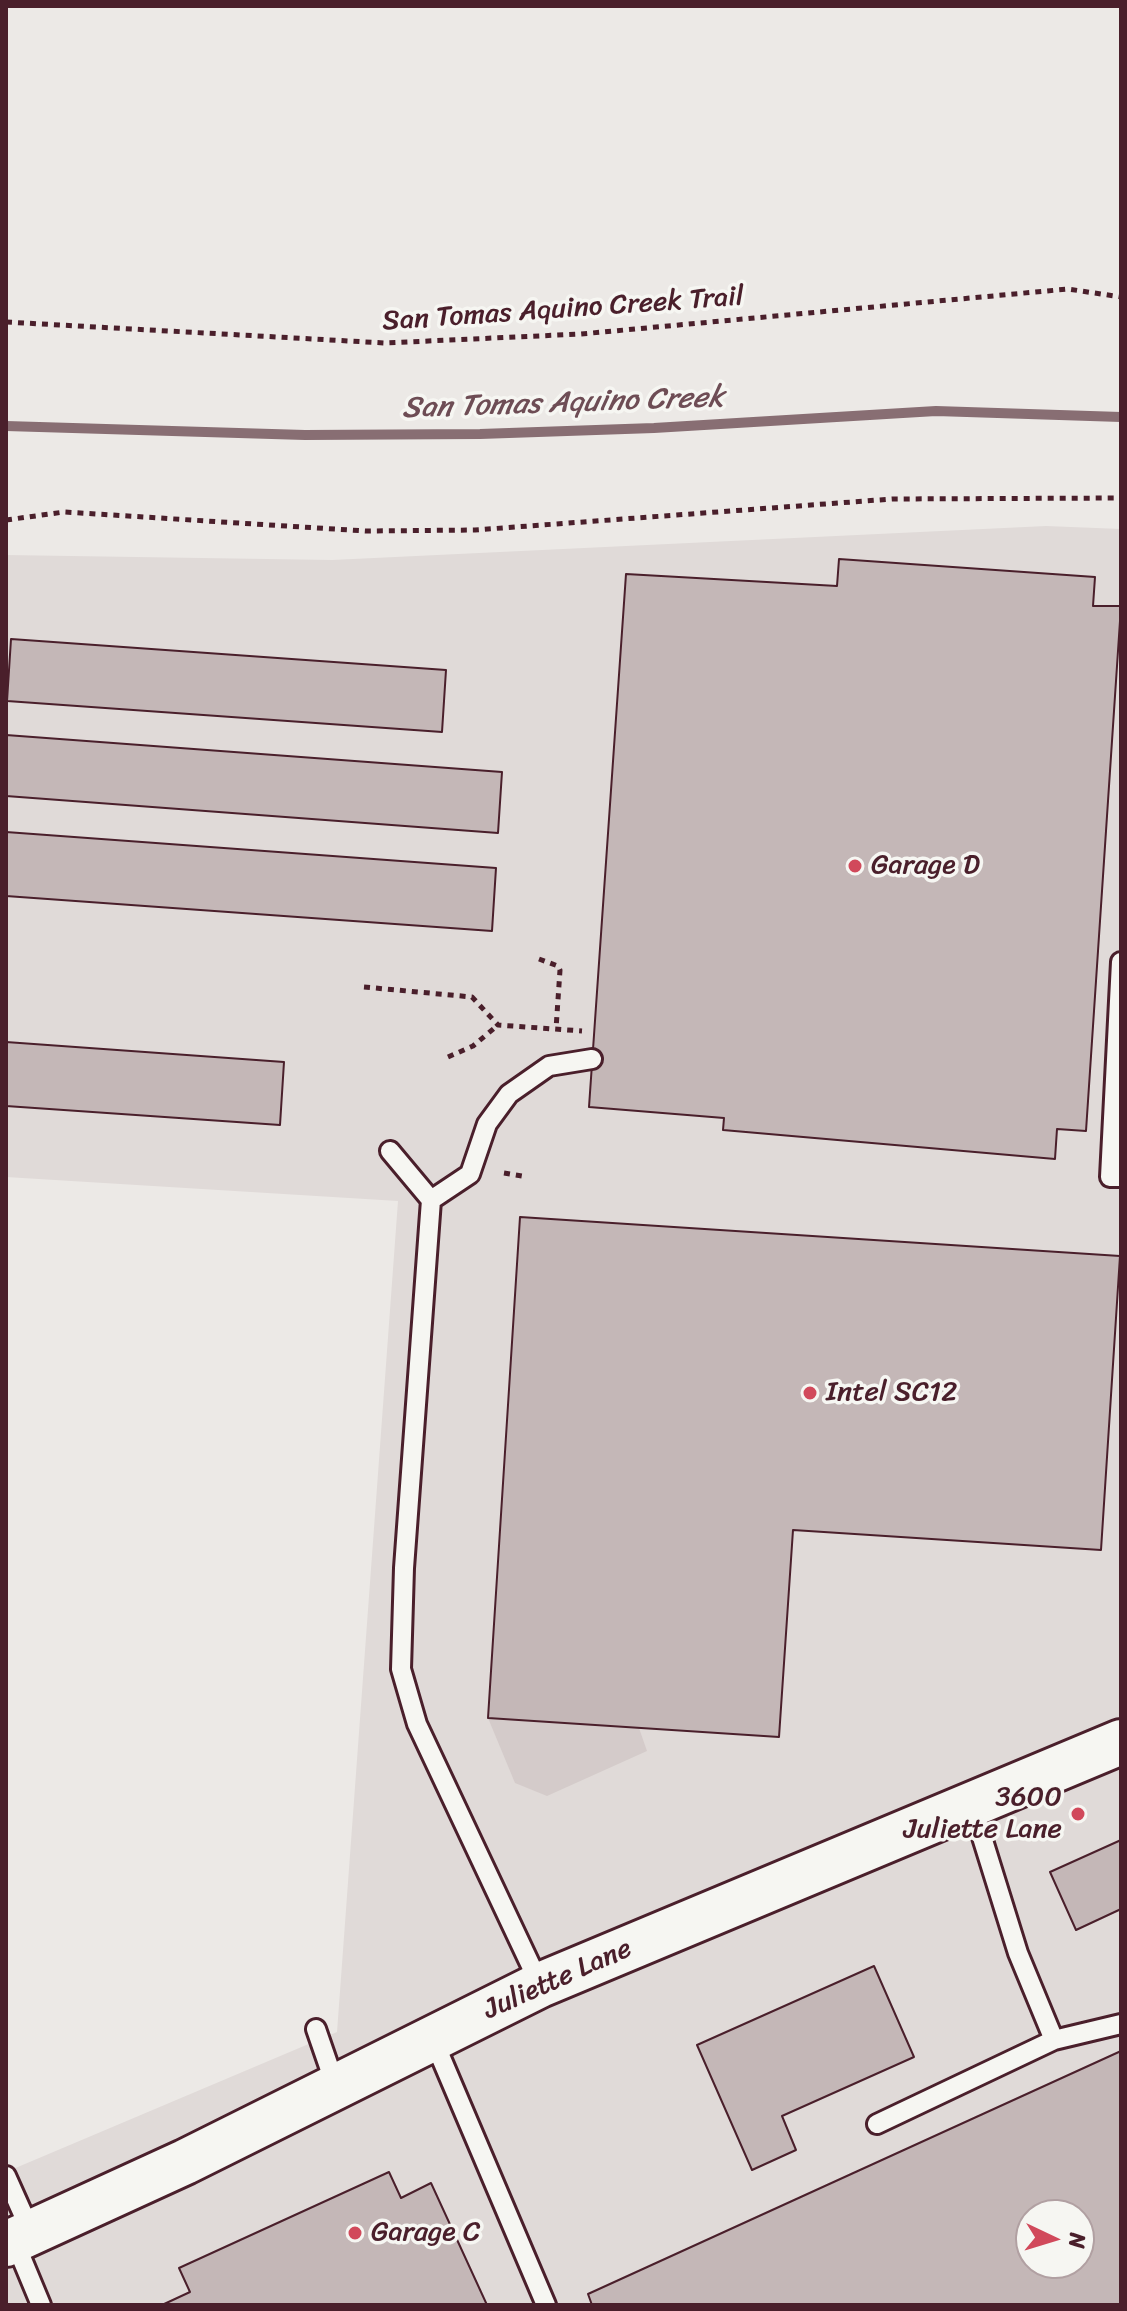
<!DOCTYPE html>
<html>
<head>
<meta charset="utf-8">
<style>
	body { margin:0 }
	#map { position:relative; width:1127px; height:2311px; overflow:hidden; background:#ece9e6; font-family:Sriracha,sans-serif }
	canvas { display:block }
	.frame { position:absolute; inset:0; border:8px solid #4a1f2b; pointer-events:none }
	.north { position:absolute; left:1015px; top:2199px; width:80px; height:80px; box-sizing:border-box; background:#f6f6f2; border:2px solid #b1a0a2; border-radius:50%; rotate:94deg; font-size:22px; font-weight:700; line-height:32px; text-align:center; color:#4a1f2b }
	.north::after { content:''; display:block; margin:auto; width:28px; height:36px; background:#d1495b; clip-path:polygon(50% 0,100% 100%,50% 72%,0 100%) }
</style>
</head>
<body>
<div id="map">
<canvas width="1127" height="2311"></canvas>
<div class="frame"></div>
<div class="north">N</div>
</div>
<script>
const g = document.querySelector('canvas').getContext('2d');
g.lineJoin = 'round';
function paint(path, color) {
  g.fillStyle = color;
  g.fill(path, 'evenodd');
}
function stroke(path, color, width, dash) {
  g.strokeStyle = color;
  g.lineWidth = width;
  g.lineCap = dash ? 'butt' : 'round';
  g.setLineDash(dash || []);
  g.stroke(path);
}
function drawText(font, color, halo, rows, align = 'center') {
  g.font = font + ' Sriracha,sans-serif';
  g.lineWidth = 7;
  g.setLineDash([]);
  g.textBaseline = 'middle';
  g.strokeStyle = halo;
  g.fillStyle = color;
  for (const [text, x, y, turn = 0] of rows) {
    g.save();
    g.translate(x, y);
    g.rotate((+turn || 0) * Math.PI / 180);
    g.textAlign = isNaN(turn) ? turn : align;
    if (halo) g.strokeText(text, 0, 0);
    g.fillText(text, 0, 0);
    g.restore();
  }
}
const built = new Path2D(`
	M1046 526 1121 529V2305H6V2172L337 2032 398 1201 6 1177V555L332 560ZM1031 2215H1079V2263H1031Z`);
const green = new Path2D(`
	M488 1718 639 1728 647 1751 547 1796 515 1783Z`);
const stream = new Path2D(`
	M6 426 305 435 480 434 654 428 936 411 1121 417`);
const building = new Path2D(`
	M839 559 1095 577 1093 606H1121L1086 1131 1057 1129 1055 1159 723 1130 724 1118 589 1107 626 574 837 586Z
	M11 639 446 670 442 732 7 701Z
	M6 735 502 772 498 833 6 796Z
	M6 832 496 868 492 931 6 896Z
	M6 1042 284 1062 280 1125 6 1106Z
	M520 1217 1120 1256 1101 1550 793 1530 779 1737 488 1718Z
	M1121 1840V1909L1076 1930 1050 1872Z
	M874 1966 914 2057 782 2116 796 2150 752 2170 697 2045Z
	M1121 2051V2305H592L588 2294ZM1031 2215H1079V2263H1031Z
	M389 2172 401 2198 431 2183 487 2305H162L190 2292 179 2268Z`);
const path = new Path2D(`
	M6 322 385 343 581 334 1068 289 1121 297
	M6 520 64 512 366 531 475 530 892 499 1121 498
	M539 959 558 966 560 970 556 1029
	M364 987 472 997 498 1025 582 1031
	M448 1057 473 1046 498 1025
	M504 1173 522 1176`);
const service = new Path2D(`
	M1121 962 1110 1177H1121
	M390 1151 431 1200 404 1568 401 1669 417 1724 540 1985
	M431 1200 470 1174 487 1124 509 1094 549 1066 592 1059
	M972 1805 1018 1953 1054 2040 1121 2024
	M316 2029 336 2087
	M433 2039 546 2305
	M877 2124 1054 2040
	M6 2176 31 2232
	M14 2240 41 2305`);
const tertiary = new Path2D(`
	M6 2244 185 2162 540 1985 1121 1742`);
const markers = [
	[855,866,8,"#d1495b"],
	[810,1393,8,"#d1495b"],
	[1078,1814,8,"#d1495b"],
	[355,2233,8,"#d1495b"]
];
const streetNames = [
	["San Tomas Aquino Creek Trail",563,310,-4],
	["Juliette Lane",558,1980,-24]
];
const poiNames = [
	["Garage D",871,866],
	["Intel SC12",826,1393],
	["3600",1062,1798,"right"],
	["Juliette Lane",1062,1830,"right"],
	["Garage C",371,2233]
];
const waterNames = [
	["San Tomas Aquino Creek",563,404,-2]
];
paint(built, '#e0dad8');
paint(green, '#d4cbca');
stroke(stream, '#886e73', 10);
paint(building, '#c4b7b7');
stroke(building, '#4a1f2b', 2);
stroke(service, '#4a1f2b', 24);
stroke(tertiary, '#4a1f2b', 50);
stroke(path, '#4a1f2b', 5, [6, 6]);
stroke(service, '#f6f6f2', 18);
stroke(tertiary, '#f6f6f2', 44);
for (const [x, y, r, color] of markers) {
  const dot = new Path2D();
  dot.arc(x, y, r, 0, 2 * Math.PI);
  g.fillStyle = color;
  g.fill(dot);
  stroke(dot, '#f6f6f2', 3);
}
drawText('28px', '#4a1f2b', '#f6f6f2', streetNames);
drawText('28px', '#4a1f2b', '#f6f6f2', poiNames, 'left');
drawText('italic 30px', '#6e4d55', '#f6f6f2', waterNames);
</script>
</body>
</html>
